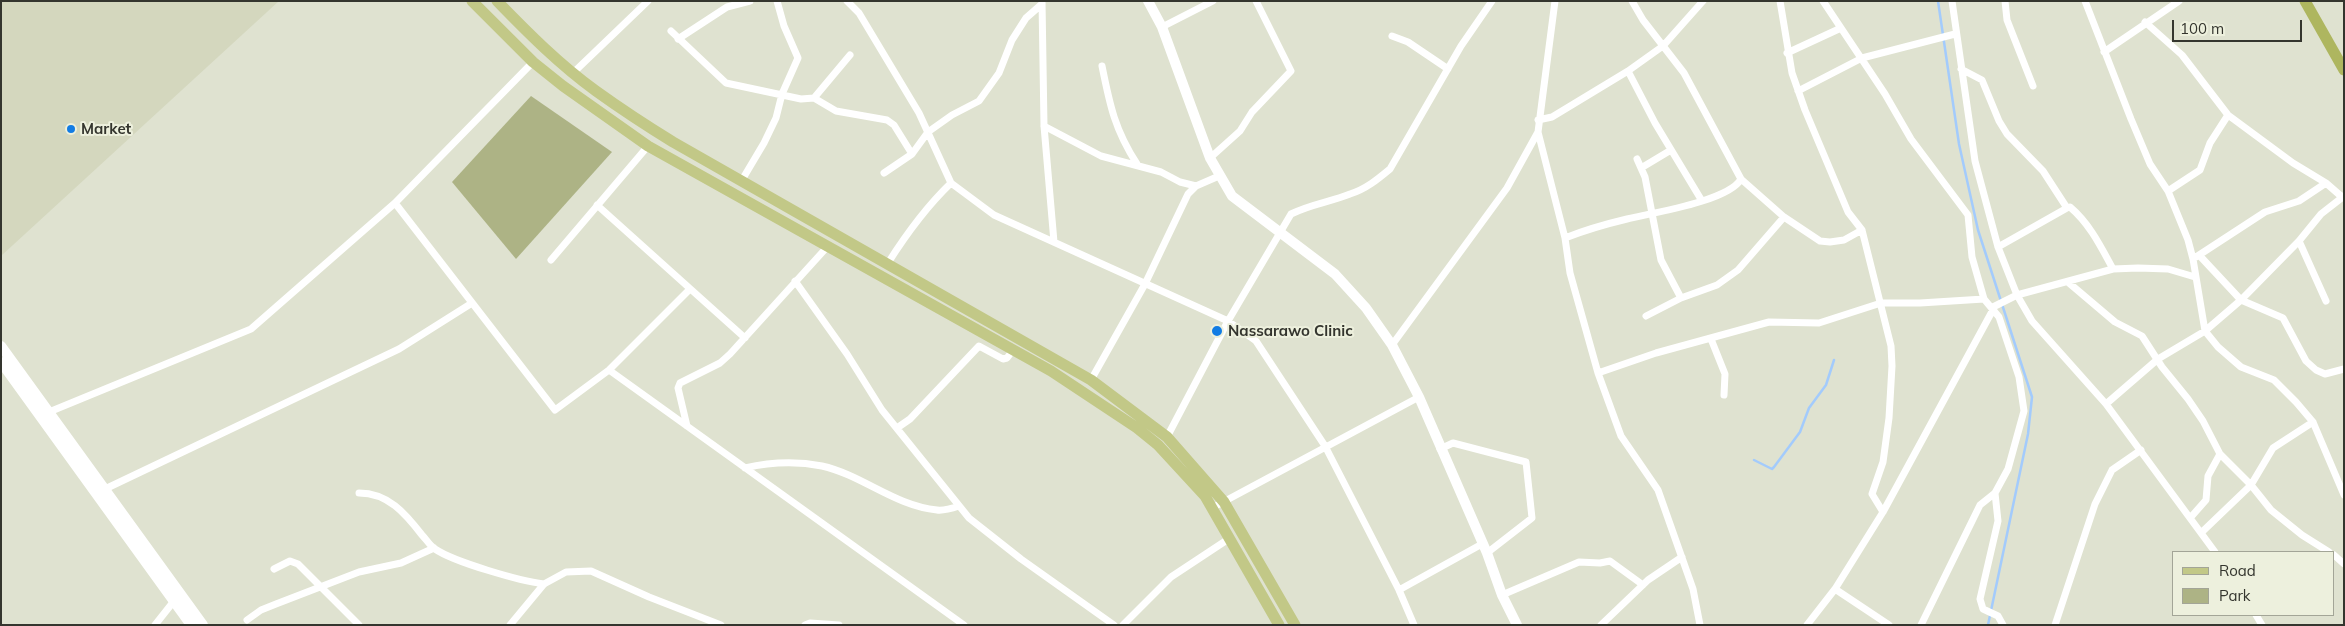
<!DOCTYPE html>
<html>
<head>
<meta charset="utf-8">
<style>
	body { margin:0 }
	#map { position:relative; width:2345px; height:626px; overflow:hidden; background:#dfe2d0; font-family:Mulish,sans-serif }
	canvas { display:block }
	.frame { position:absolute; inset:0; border:2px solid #34352e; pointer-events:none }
	.legend { position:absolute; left:2172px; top:551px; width:162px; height:65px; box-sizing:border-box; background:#edf0dd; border:1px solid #a3a597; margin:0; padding:6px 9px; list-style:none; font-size:15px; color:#34352e }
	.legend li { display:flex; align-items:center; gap:10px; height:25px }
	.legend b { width:25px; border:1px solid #a3a597 }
	.scale { position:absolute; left:2172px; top:20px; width:130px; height:22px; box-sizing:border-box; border:2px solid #34352e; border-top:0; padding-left:6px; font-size:15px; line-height:18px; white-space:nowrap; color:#34352e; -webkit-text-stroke:4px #edf0dd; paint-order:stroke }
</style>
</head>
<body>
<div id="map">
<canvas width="2345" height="626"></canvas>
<div class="frame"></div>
<ul class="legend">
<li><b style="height:6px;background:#c2c887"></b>Road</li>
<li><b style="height:14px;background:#adb385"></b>Park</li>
</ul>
<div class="scale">100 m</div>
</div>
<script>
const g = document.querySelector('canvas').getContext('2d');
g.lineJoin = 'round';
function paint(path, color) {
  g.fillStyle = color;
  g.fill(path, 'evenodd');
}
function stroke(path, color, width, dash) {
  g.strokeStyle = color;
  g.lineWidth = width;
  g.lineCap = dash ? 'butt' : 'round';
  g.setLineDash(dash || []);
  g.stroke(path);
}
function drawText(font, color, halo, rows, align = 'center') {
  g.font = font + ' Mulish,sans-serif';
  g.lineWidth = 4;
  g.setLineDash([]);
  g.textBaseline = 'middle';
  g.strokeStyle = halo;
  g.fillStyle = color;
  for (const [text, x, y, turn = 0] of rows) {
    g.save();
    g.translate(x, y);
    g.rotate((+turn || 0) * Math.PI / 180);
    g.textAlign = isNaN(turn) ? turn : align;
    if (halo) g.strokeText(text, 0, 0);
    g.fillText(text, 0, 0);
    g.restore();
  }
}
const built = new Path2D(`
	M1 1H279L1 256Z`);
const green = new Path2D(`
	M531 96 612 152 516 259 452 182Z`);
const stream = new Path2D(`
	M1938 1 1959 144 1978 230 2032 397 2028 434 1988 625
	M1754 460 1772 469 1774 467 1800 432 1809 408 1826 385 1834 360`);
const minor = new Path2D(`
	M847 1 859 13 919 113 951 183 994 215 1228 321 1256 341 1325 446 1399 590 1414 625
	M1042 1 1044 126 1054 242
	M1555 1 1538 132 1565 238 1570 273 1598 373 1621 436 1658 490 1693 589 1700 625
	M1632 1 1643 20 1684 73 1741 179 1784 217 1820 241 1830 242 1844 240 1862 230
	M1780 1 1792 73 1805 110 1848 212 1862 230 1891 346 1892 366 1889 418 1883 462 1872 494 1883 512
	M1823 1 1885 94 1911 139 1968 215 1972 257 1984 299 1999 317 2019 377 2024 411 2008 469 1995 493 1980 505 1921 625
	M1952 1 1975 161 1998 247 2017 295 2032 321 2106 404 2215 552
	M2005 1 2007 20 2033 86
	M2085 1 2131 119 2150 164 2168 191 2188 240 2193 259 2205 331 2218 347 2241 367 2274 380 2296 402 2313 422 2344 495
	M2145 22 2182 55 2228 115 2293 163 2326 183
	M1162 27 1213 1
	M671 31 726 83 801 99 814 98 850 55
	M1392 36 1408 42 1448 69
	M678 39 727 7 750 1
	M2104 52 2179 1
	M1787 53 1841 28
	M1102 66C1110 106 1115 130 1137 164
	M1961 69 1982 80 1999 121 2007 134 2043 171 2067 208 2070 207C2090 224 2101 247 2113 269
	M1628 71 1655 123 1702 201
	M573 73 648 1
	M1798 91 1862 58 1955 34
	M814 98 836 111 887 120 894 125 912 154
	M1538 120 1552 117 1628 71 1663 46 1703 1
	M1044 126 1101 156 1161 172 1180 182 1196 186
	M1210 158 1240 131 1252 112 1291 71 1256 1
	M1637 159 1645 177 1661 260 1681 298
	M1641 168 1671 150
	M884 173 912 154 928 132 952 115 979 101 999 73 1012 40 1026 18 1042 4
	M742 180 764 143 776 118 782 94 798 58 784 26 777 1
	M2168 191 2200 170 2210 143 2228 115
	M395 203 533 62
	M597 205 745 338
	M1565 238C1585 230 1606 224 1627 219 1652 213 1729 201 1741 179
	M2299 241 2326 301
	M1998 247 2067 208
	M2199 255 2241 300 2283 318 2306 361 2316 370 2325 374 2344 369
	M2196 257 2265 212 2299 201 2326 183 2342 197
	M551 260 648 146
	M888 263C907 233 926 207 951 183
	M795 281 847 354 882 410 969 518 1021 559 1114 625
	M2069 283 2115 322 2142 336 2162 367 2188 399 2203 421 2220 454 2251 485 2271 510 2302 535 2329 552
	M1646 316 1681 298 1717 285 1738 270 1784 217
	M1711 339 1725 374 1724 395
	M1392 345 1507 188 1538 132
	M609 370 964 625
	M1598 373 1656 353 1769 322 1819 323 1881 303H1920L1984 299
	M1091 380 1145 284 1188 194 1196 186 1219 176
	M2106 404 2158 359 2205 331 2241 300 2299 241 2321 214 2344 196
	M49 412 251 329 395 203 555 410 609 370 690 289
	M687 426 678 388 680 383 720 363 730 354 828 246
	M897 428 910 419 979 346 1003 359 1007 358 1013 350
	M1167 437 1228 321 1291 214C1311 204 1330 202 1350 194 1366 189 1378 179 1390 169L1461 46 1492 1
	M1440 449 1453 443 1526 462 1532 518 1487 553
	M745 468C771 462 796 461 822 466 862 475 895 506 937 510 944 511 953 508 959 506
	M105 489 399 349 472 303
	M359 493C388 493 405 513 422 535 426 539 430 546 435 549 454 562 520 581 544 584
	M1995 493 1998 521 1980 599 1983 609 1998 616 2003 625
	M1212 508 1419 397
	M2191 517 2206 500 2208 476 2220 454
	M2202 532 2251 485 2273 448 2313 422
	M2334 555 2344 564
	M274 569 290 561 298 564 359 625
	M1835 589 1889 625
	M1399 590 1482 544
	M1502 595 1579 562 1600 563 1610 561 1643 585
	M2256 615 2262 625
	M247 620 261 610 276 604 359 572 401 563 434 548
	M155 625 174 601
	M510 625 544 584 566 572 591 571 649 597 721 625
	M805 625 810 623 839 625
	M1123 625 1171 577 1230 538
	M1601 625 1648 580 1682 557
	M1807 625 1835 589 1883 512 1995 306 2017 295 2113 269 2138 268 2168 269 2195 277
	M2055 625 2095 504 2112 470 2141 450`);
const secondary = new Path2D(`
	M1148 1 1162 27 1210 158 1232 196 1335 274 1366 308 1392 345 1419 397 1487 553 1502 595 1517 625
	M1 346 203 625
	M1 362 191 625`);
const primary = new Path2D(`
	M472 1 533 62 563 86 648 146 1051 371 1137 428 1158 445 1205 496 1279 625
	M497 1C528 33 560 65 596 91 621 109 647 126 673 142L1091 380 1167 437 1224 502 1295 625`);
const trunk = new Path2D(`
	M2305 1 2344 70`);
const markers = [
	[71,129,5,"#127ce4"],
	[1217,331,6,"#127ce4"]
];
const poiNames = [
	["Market",81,129],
	["Nassarawo Clinic",1228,331]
];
paint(built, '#d4d7be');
paint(green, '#adb385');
stroke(stream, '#a3cbfc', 2.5);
stroke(minor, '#fff', 7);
stroke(secondary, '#fff', 10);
stroke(primary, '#c2c887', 11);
stroke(trunk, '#aeb65f', 11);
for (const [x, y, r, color] of markers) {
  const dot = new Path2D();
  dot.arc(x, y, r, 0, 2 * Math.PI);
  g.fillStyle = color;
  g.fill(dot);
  stroke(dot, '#edf0dd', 2);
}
drawText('bold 15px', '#34352e', '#edf0dd', poiNames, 'left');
</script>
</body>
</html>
